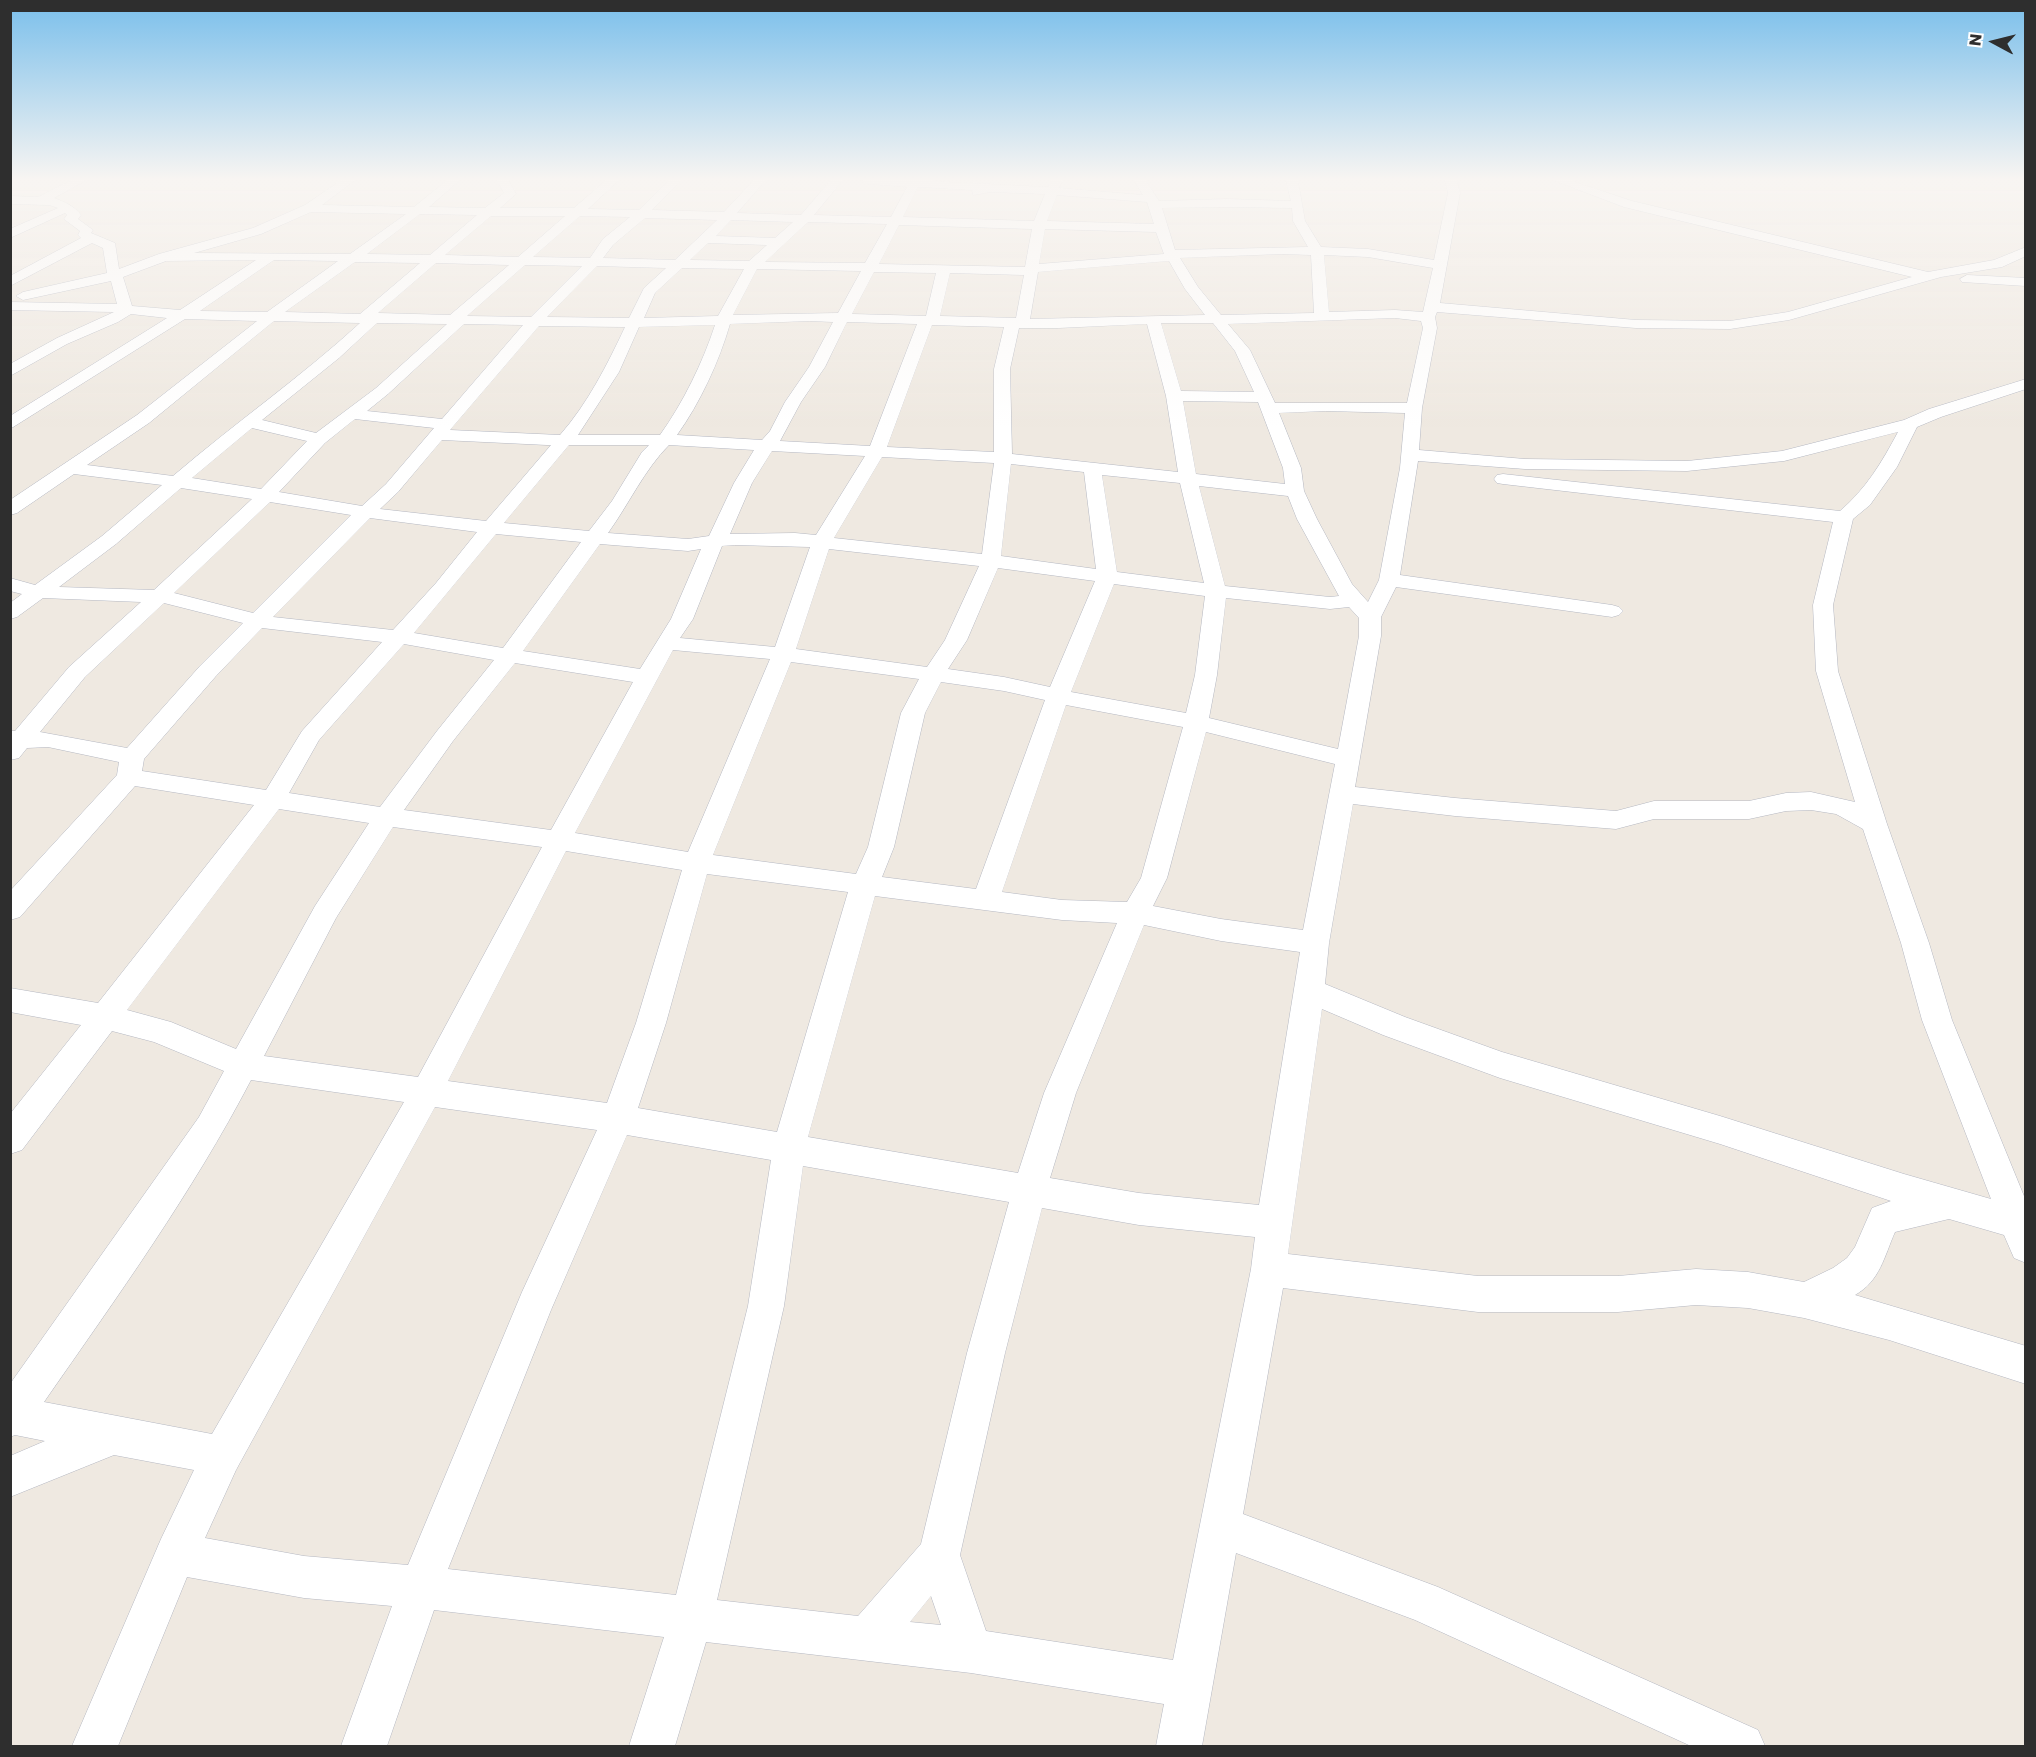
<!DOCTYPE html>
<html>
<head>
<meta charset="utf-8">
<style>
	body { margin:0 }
	#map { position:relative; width:2036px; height:1757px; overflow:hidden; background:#efe9e1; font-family:Poppins,sans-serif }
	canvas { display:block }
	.frame { position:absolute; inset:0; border:12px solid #2e2e2e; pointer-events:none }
	.north { position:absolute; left:1964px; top:12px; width:60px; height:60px; -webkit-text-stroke:4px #fff; paint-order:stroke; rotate:277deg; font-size:16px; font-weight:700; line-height:24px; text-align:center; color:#2e2e2e }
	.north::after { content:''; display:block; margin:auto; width:21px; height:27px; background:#2e2e2e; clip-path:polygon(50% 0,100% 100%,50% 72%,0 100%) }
</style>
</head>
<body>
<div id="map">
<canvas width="2036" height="1757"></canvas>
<div class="frame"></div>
<div class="north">N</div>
</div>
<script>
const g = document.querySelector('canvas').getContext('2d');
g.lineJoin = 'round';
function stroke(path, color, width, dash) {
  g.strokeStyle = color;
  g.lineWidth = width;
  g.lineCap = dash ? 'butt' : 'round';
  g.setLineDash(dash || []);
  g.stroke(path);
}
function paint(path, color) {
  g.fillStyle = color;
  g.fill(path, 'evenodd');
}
const minor = new Path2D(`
	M70 181H85L54 198C65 202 74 206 81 215L78 219 93 230 91 233 115 243 119 269 159 254 253 228 305 205 340 181H354L322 205 414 207 446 181H459L429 207 485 208 504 193 497 181H509L516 194 500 208H574L605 181H618L588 209 639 210 668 181H681L652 210 724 212 753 181H765L737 213 801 215 830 181H842L814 215 891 217 907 187 868 184 862 181H928L1048 187 1050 181H1062L1059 188 1143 195 1134 181H1146L1159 201 1227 199 1291 201 1286 181H1298L1305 221 1321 247 1368 249 1434 260 1448 193 1445 181H1457L1460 193 1440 303 1636 320 1730 321 1788 312 1912 277 1624 207 1555 181H1572L1632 201 1928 272 1994 260 2026 247V256L2002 267 1941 277 1789 320 1730 329 1636 328 1437 312 1435 317 1437 328 1422 408 1419 450 1525 459 1687 461 1782 451 1904 420 1929 409 2026 379V389L1941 417 1917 427 1897 467 1870 505 1853 519 1833 605 1838 671 1887 824 1929 943 1952 1020 2026 1201V1263L2014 1258 2004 1235 1949 1219 1895 1232C1884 1257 1880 1281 1855 1295L2026 1346V1384L1889 1340 1804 1318 1748 1308 1696 1305 1618 1312H1478L1283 1288 1243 1514 1438 1587 1758 1730 1765 1746H1691L1415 1620 1236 1553 1202 1746H1156L1164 1704 971 1673 706 1642 675 1746H629L664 1637 434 1610 387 1746H341L392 1606 304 1598 187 1577 118 1746H72L161 1539 194 1470 114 1455 10 1497V1456L45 1441 15 1435 10 1437V1384L199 1117 224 1071 154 1042 112 1031 22 1150 10 1154V1114L81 1025 10 1012V988L98 1003 254 805 135 786 20 917 10 920V891L117 775 119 762 48 747 27 748 19 758 10 760V731H15L69 667 141 602 43 598 17 617 10 619V603L22 594 10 591V578L35 585 102 536 162 485 74 474 17 513 10 515V500L137 415 257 321 185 319 10 429V416L167 318 131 314 118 322 67 344 10 376V364L57 338 114 312 10 310V302L117 304 111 281 23 300 16 296 23 292 107 273 103 248 92 243 10 286V276L81 238 78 235 80 231 64 219 67 215 65 213 10 238V229L58 208 49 205 10 204V196L38 197ZM918 187 972 190 973 195 991 192 1045 194 1034 221 903 217ZM1057 195 1147 202 1154 224 1047 221ZM1227 207 1292 208 1293 221 1308 247 1175 250 1162 208ZM311 212 406 214 350 254 194 253 261 234ZM420 214 477 215 430 255 367 254ZM491 216H565L518 257 445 255ZM580 216 630 217 603 239 590 258 533 257ZM645 218 717 220 675 260 603 258 613 245ZM731 220 793 222 775 238 716 236ZM808 222 887 224 865 263 765 262ZM899 225 1032 229 1025 267 879 264ZM1045 229 1156 232 1164 254 1039 264ZM708 243 767 245 749 261 690 260ZM1282 254 1311 255 1314 313 1221 315 1198 287 1180 258ZM1324 255 1368 257 1433 268 1423 312 1395 310 1329 312ZM256 260 180 310 132 306 123 277 166 261ZM274 260 338 261 267 312 200 311ZM1169 261 1185 289 1205 315 1030 319 1038 272ZM355 262 420 263 360 314 285 312ZM436 263 509 265 450 315 378 313ZM525 265 582 266 531 317 467 316ZM597 266 666 268 644 288 629 318 547 317ZM682 268 744 269 718 316 644 318 655 293ZM757 269 861 271 838 313 733 315ZM874 272 936 273 926 316 852 314ZM950 273 1024 275 1016 318 940 316ZM1395 318 1421 321 1423 328 1407 403H1275L1250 350 1228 324ZM274 321 360 323C301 377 235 423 173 476L87 465 149 423ZM810 321 833 322 809 367 785 402 770 431 762 440 677 435C700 403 719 362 730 324ZM847 322 917 324 870 446 780 441 801 402 825 367ZM377 323 447 324 376 388 316 433 262 420 339 358ZM1161 323H1213L1235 351 1254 392 1181 391ZM464 324 523 325 442 419 367 411 388 394ZM1147 324 1166 396 1178 472 1012 454 1010 369 1019 328H1058ZM715 325C703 362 683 403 660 435H578L619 372 639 327ZM932 325 1004 327 994 369V452L887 447ZM539 326 625 327C607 365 588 403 560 435L450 430ZM1183 401 1258 402 1283 468 1285 484 1196 474ZM1326 411 1405 413 1400 468 1379 580 1368 602 1352 584 1317 519 1304 491 1301 468 1279 413ZM355 419 434 428 386 484 362 506 279 492 325 443ZM252 428 307 441 261 489 192 478ZM1898 432C1882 462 1866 489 1840 511L1503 474 1497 475 1494 479 1497 483 1503 484 1833 522 1813 605 1816 671 1855 802 1811 792 1786 793 1749 801H1654L1616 811 1455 798 1355 787 1381 636V617L1396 587 1612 617 1619 615 1623 611 1619 607 1612 605 1400 575 1418 461 1525 469 1687 471 1784 461ZM442 440 547 445H551L486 521 380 509 398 492ZM569 445H649L642 452 612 501 589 531 504 523ZM669 445 754 450 734 483 709 536 688 539 608 533C629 504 644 470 669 445ZM772 451 865 456 816 535 795 533 730 534 752 483ZM882 457 994 463 982 554 834 538ZM1011 464 1084 472 1096 569 1001 556ZM1102 475 1180 483 1204 583 1117 572ZM1199 486 1288 496 1297 519 1339 596 1330 597 1225 586ZM181 488 252 499 154 590 59 587 116 544ZM270 502 351 515 253 613 174 593ZM370 518 477 532 436 583 393 630 273 617ZM496 534 581 542 503 648 414 633ZM600 544 688 551 701 549 671 619 640 669 523 651ZM735 545 810 547 775 647 680 638 693 619 722 546ZM829 549 979 566 945 640 927 667 796 649ZM998 568 1095 581 1050 687 1004 677 948 669 967 640ZM1114 584 1205 596 1195 675 1186 713 1071 692ZM1226 598 1330 609 1349 607 1359 618V636L1338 749 1209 718 1217 675ZM164 603 243 623 200 666 127 748 40 732 85 677ZM262 628 382 642 302 731 266 790 142 771 144 759 216 676ZM404 644 494 660 437 731 380 807 289 793 319 740ZM673 650 770 659 688 852 575 833ZM791 662 919 679 901 713 868 847 856 874 713 855ZM515 663 633 682 551 830 404 810 453 741ZM941 682 1004 691 1045 700 976 889 882 877 894 847 925 713ZM1066 705 1183 727 1141 878 1127 902 1062 900 1002 892ZM1206 732 1335 764 1303 930 1221 919 1153 906 1167 878ZM1353 804 1455 816 1616 829 1654 819H1749L1786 811 1811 810 1836 814 1863 829 1901 943 1922 1020 1991 1199 1904 1174 1720 1116 1502 1052 1405 1017 1325 984 1329 943ZM279 809 369 823 315 906 236 1049 171 1022 127 1010ZM393 827 542 847 418 1077 264 1056 336 918ZM566 851 682 870 636 1023 607 1103 448 1081ZM707 874 848 892 777 1132 638 1108 666 1023ZM875 896 1062 920 1117 923 1044 1093 1018 1173 808 1137ZM1144 925 1221 941 1300 952 1259 1205 1139 1193 1050 1178 1076 1093ZM1322 1009 1383 1035 1500 1078 1720 1144 1891 1201 1872 1208 1855 1247 1847 1258 1833 1268 1804 1282 1748 1272 1696 1269 1618 1276H1478L1288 1254ZM251 1080 404 1102 212 1434 44 1402C117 1297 192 1193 251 1080ZM435 1107 597 1130 522 1292 408 1565 304 1556 205 1538 236 1470ZM627 1135 771 1160 748 1306 676 1595 448 1569 551 1310ZM803 1166 1009 1202 967 1353 921 1544 858 1616 717 1600 784 1306ZM1042 1208 1139 1225 1255 1237 1251 1269 1173 1660 986 1631 960 1555 1005 1353ZM931 1596 941 1625 910 1622Z
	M1967 275 2026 278V286L1962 282 1960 279Z`);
stroke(minor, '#b4b7c1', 1);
paint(minor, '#fff');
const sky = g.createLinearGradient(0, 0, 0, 427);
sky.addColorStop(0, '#7abfeb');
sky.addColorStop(0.42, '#f8f5f2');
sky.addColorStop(1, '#f8f5f200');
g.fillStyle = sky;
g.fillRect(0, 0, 2036, 427);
</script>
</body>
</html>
